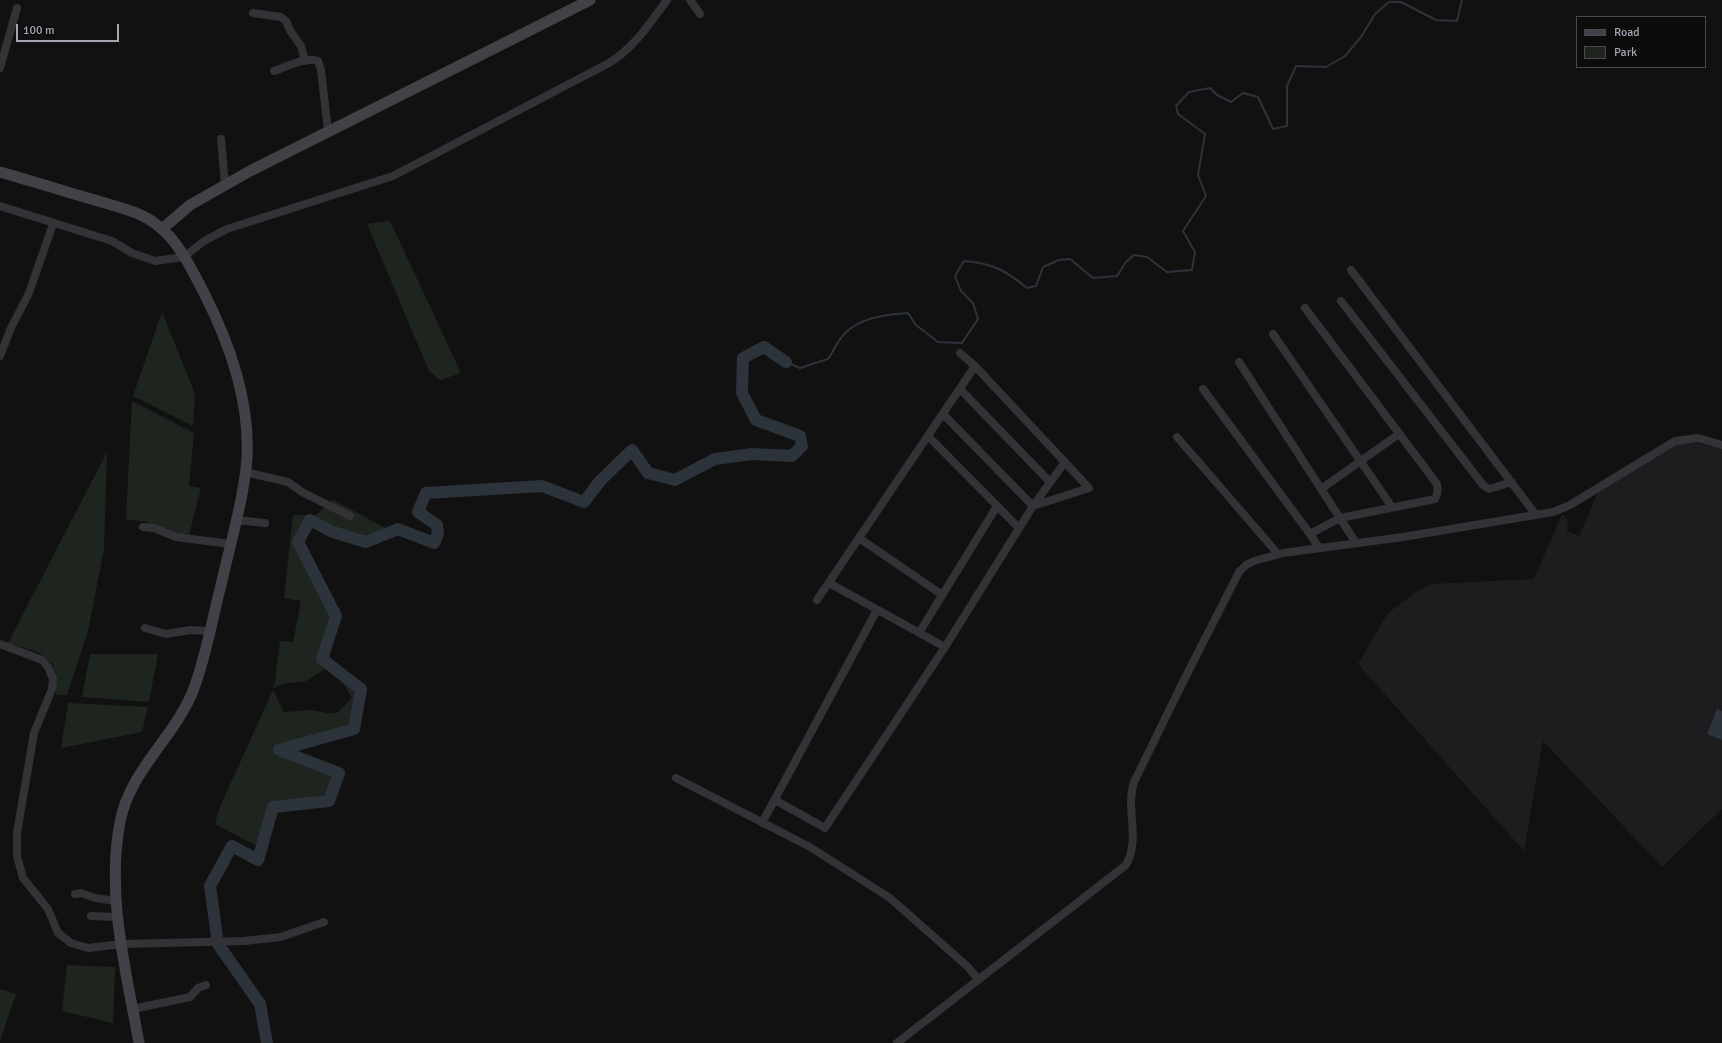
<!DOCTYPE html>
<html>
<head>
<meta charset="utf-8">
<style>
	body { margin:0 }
	#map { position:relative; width:1722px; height:1043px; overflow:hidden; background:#111112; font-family:Signika,sans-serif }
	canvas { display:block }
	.legend { position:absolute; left:1576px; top:16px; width:130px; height:52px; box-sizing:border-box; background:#0c0c0d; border:1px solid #494a4f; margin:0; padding:5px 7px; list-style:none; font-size:12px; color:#a4a7b2 }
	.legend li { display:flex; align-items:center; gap:8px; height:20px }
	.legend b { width:20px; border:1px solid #494a4f }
	.scale { position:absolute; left:16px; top:24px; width:103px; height:18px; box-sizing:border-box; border:2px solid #a4a7b2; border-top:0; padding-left:5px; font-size:12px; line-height:14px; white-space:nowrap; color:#a4a7b2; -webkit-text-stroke:3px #0c0c0d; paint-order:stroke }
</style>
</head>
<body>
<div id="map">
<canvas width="1722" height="1043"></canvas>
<ul class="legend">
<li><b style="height:5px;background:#414247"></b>Road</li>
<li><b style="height:11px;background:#1e251f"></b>Park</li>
</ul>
<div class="scale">100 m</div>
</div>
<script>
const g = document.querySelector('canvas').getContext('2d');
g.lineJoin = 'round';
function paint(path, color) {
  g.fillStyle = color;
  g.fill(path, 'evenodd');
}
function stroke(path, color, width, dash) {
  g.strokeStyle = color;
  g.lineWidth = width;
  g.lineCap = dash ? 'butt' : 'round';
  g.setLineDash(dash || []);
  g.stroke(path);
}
const built = new Path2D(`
	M1693 442 1722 449V809L1662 867 1543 741 1524 851 1358 664 1388 613 1420 589 1432 584 1534 579 1562 514 1568 521 1567 531 1579 536 1598 492 1670 447 1680 443Z`);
const green = new Path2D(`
	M390 221 461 373 440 380 429 371 367 224Z
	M162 312 195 394 193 426 133 396Z
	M132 401 194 433 189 486 201 488 189 535H170L147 522 126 519Z
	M107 452 104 549 88 631 67 695H56L53 665 40 653 8 643Z
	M333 500 397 534 364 547 335 539 313 526 303 543 340 617 328 657 367 689 361 720 355 735 291 751 344 771 330 806 275 810 266 851 215 824 219 809 273 690 284 712 311 710 326 713H337L352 698 343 683 327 668 306 681 282 684 272 689 275 682 280 641 293 642 301 601 284 598 293 515H316Z
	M90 654H158L149 702 82 697Z
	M68 703 148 707 142 732 61 748Z
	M67 965 115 967 113 1023 62 1011Z
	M0 989 16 994 0 1041Z`);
const water = new Path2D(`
	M1717 709 1722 711V740L1707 734Z`);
const stream = new Path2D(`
	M786 362 800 368 828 359C833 352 836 344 841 338 855 318 886 314 908 313L916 325 938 342 962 343 978 319 973 303 961 291 955 276 964 261C992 263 1005 270 1027 288L1036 286 1043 267 1059 260 1070 259 1093 278 1117 276 1126 262 1134 255 1147 257 1167 272 1192 270 1195 252 1183 231 1206 196 1198 175 1205 134 1178 114 1176 106 1189 92 1210 88 1217 95 1231 102 1243 93 1258 97 1273 129 1287 126V86L1296 66 1326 67 1345 56 1361 37 1375 14 1389 2H1401L1436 20 1457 21 1462 0`);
const river = new Path2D(`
	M267 1043 260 1004 218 944 210 886 232 846 258 860 273 807 329 801 339 773 279 750 354 729 361 689 322 659 336 616 298 542 310 520 333 532 366 542 398 529 434 543 438 534 437 525 418 512 426 493 542 486 584 502 600 481 632 450 648 473 675 480 715 459 752 454 792 456 802 446 800 436 756 420 742 393 743 358 764 347 786 362`);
const street = new Path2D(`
	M690 0 700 14
	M253 13 281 17 286 21 291 32 301 46 305 61
	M0 68 17 8
	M274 71C286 67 306 56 318 61L321 70 328 131
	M221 139 225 185
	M0 206 112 241 132 253 155 261 184 257 204 241 227 229 393 176 609 63C634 48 650 23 667 0
	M1351 270 1536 515
	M1341 301 1483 485 1489 489 1512 482
	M1305 308 1437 484C1438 490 1438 493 1435 499L1340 518 1310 534
	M1273 334 1392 507
	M0 356 11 328 29 293 53 224
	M1239 362 1356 543
	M960 389 1050 482
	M1203 389 1310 534 1319 548
	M943 414 1033 506 1089 488 975 366 960 353
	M928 436 1019 528
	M1177 437 1278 554
	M245 472 288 482 302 492 350 516
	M1321 489 1399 434
	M235 520 265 523
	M143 527 154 528 176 537 230 544
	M859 538 941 594
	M829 583 945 647
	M817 600 975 366
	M145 628 166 634 190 630 210 631
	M919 633 997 506
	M0 644 42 660 48 667 53 679 52 689 34 733 17 833V856L23 878 48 909 58 933 71 943 88 948 122 944 244 941 281 937 324 922
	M676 778 810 847 890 898 968 967 978 979
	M775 800 825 828 945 647 1033 506 1065 462
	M762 823 877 610
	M75 894 81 893 95 898 116 901
	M91 916 116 917
	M133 1009 190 997 198 988 206 985
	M897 1043 1126 865C1141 839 1125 809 1134 782L1183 682 1239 572 1246 565 1254 561 1283 553 1403 537 1553 512 1570 505 1675 441 1698 438 1722 445`);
const secondary = new Path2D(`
	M0 172C32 181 63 191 95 200 116 207 140 211 157 225 179 241 192 270 204 293 229 342 250 402 247 458 244 498 230 545 221 585 212 620 206 657 193 691 174 738 130 770 120 822 106 896 126 970 139 1043
	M162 229 190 205 250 171 590 0`);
paint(built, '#1d1d1f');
paint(green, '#1e251f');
paint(water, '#2c333a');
stroke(stream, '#2c333a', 2);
stroke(river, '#2c333a', 12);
stroke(street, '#333337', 8);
stroke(secondary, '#414247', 11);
</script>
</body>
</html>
